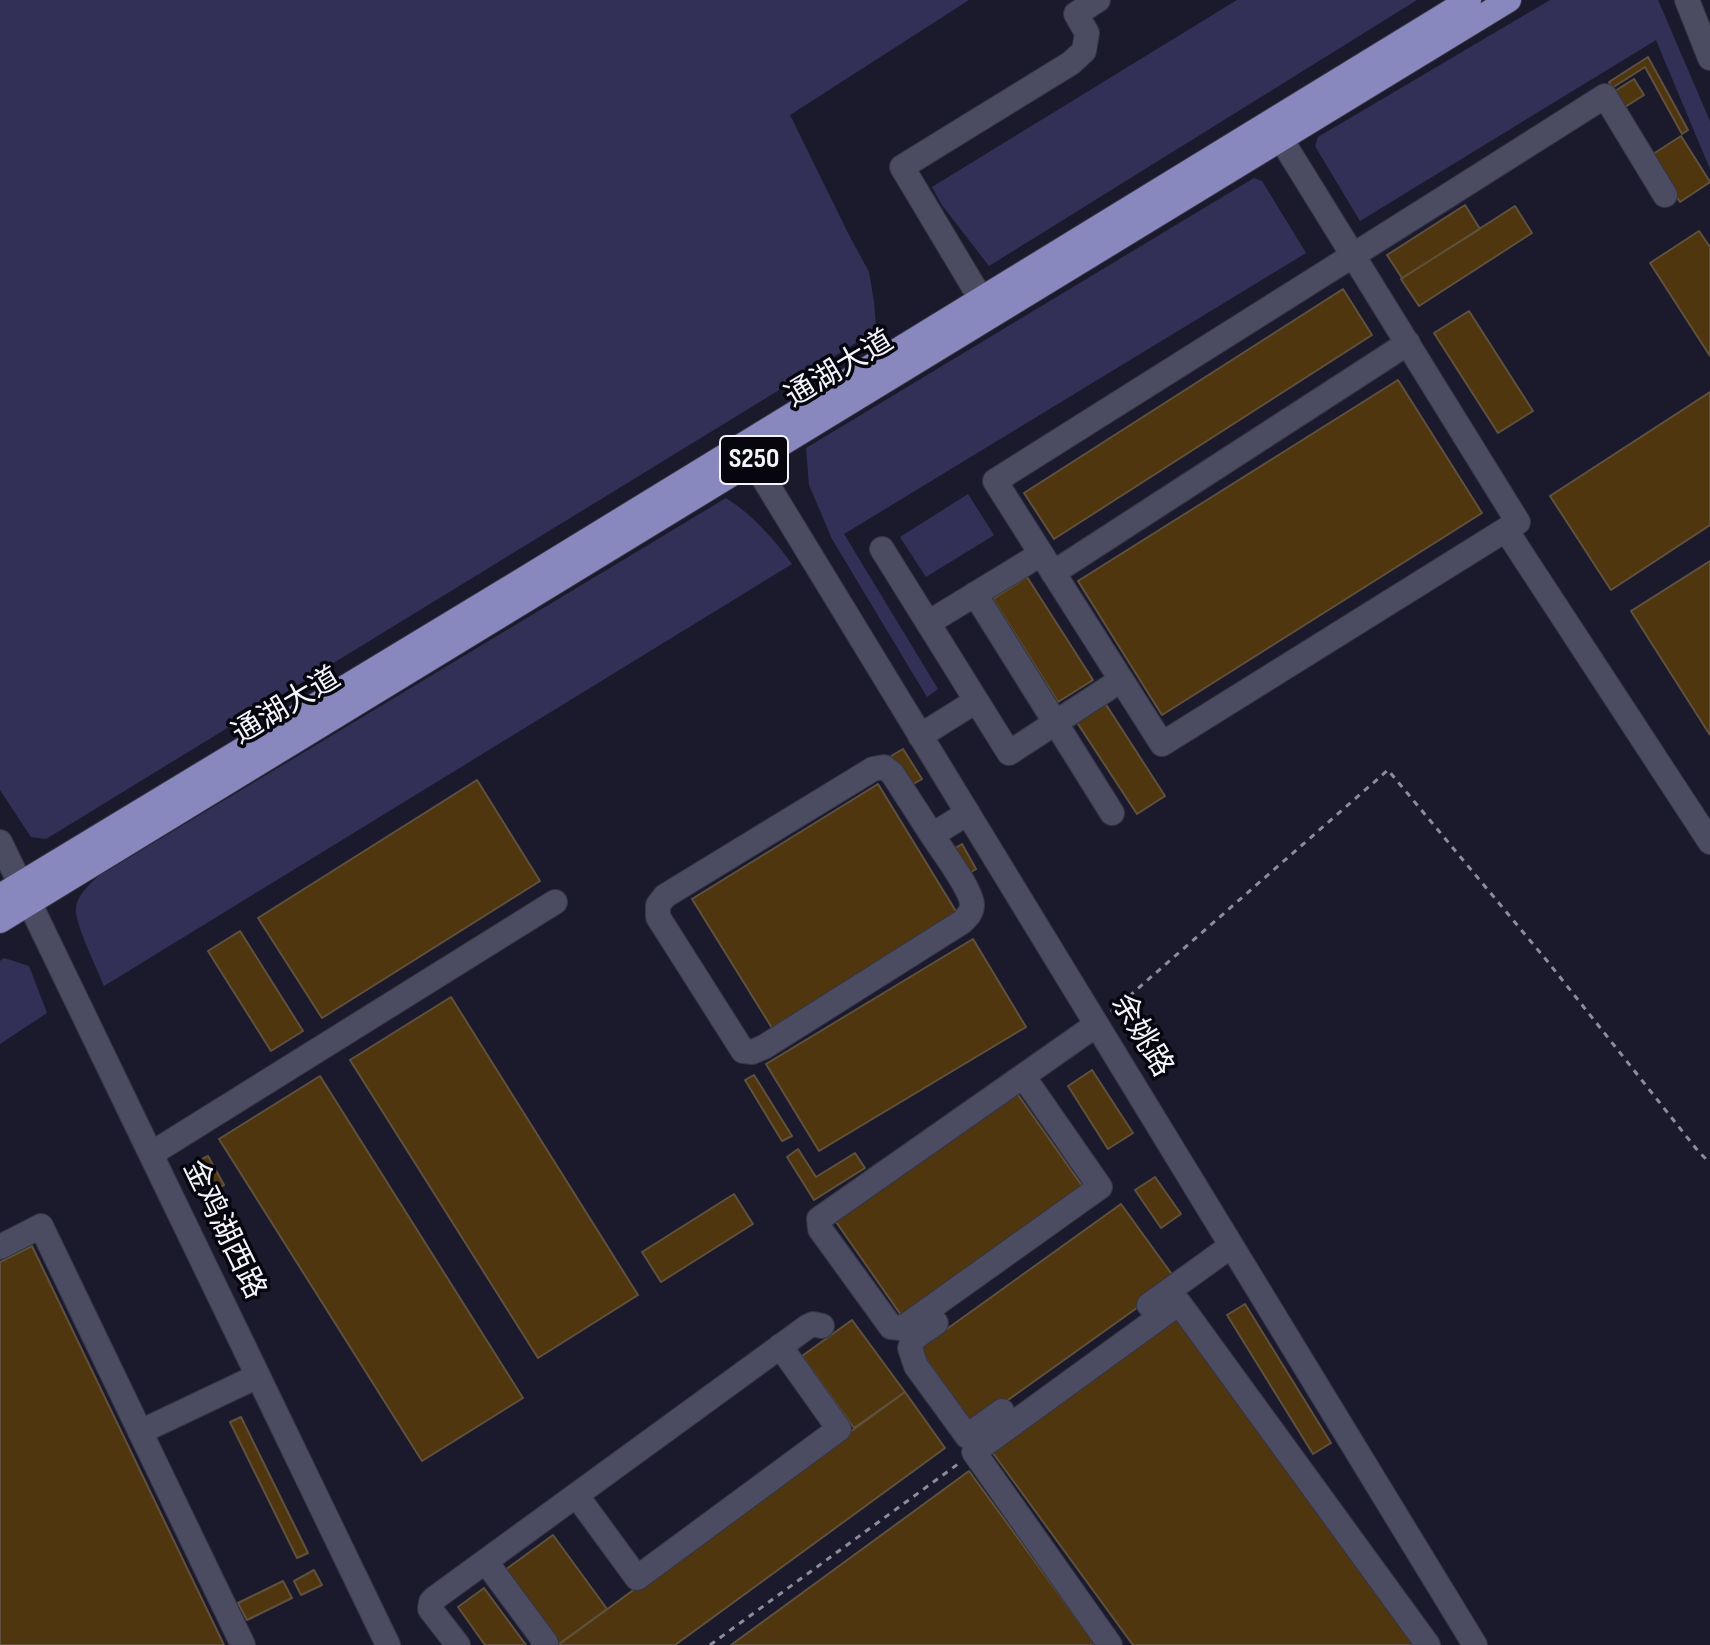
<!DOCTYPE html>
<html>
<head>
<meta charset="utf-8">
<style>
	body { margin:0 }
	canvas { display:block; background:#1b1a2d }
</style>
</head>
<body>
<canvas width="1710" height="1645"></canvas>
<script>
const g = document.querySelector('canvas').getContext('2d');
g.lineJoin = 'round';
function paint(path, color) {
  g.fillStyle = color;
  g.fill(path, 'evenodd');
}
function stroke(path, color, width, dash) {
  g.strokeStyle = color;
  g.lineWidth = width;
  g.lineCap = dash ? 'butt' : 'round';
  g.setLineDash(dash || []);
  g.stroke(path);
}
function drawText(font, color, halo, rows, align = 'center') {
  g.font = font + ' "Sofia Sans Condensed","Noto Sans SC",sans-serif';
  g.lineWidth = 7;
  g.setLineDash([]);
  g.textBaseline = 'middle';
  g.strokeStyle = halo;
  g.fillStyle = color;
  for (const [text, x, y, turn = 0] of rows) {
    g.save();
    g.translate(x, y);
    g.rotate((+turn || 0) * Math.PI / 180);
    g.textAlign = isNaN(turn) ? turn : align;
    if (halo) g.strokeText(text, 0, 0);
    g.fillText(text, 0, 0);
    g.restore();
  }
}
const green = new Path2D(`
	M0 0H969L790 115 850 237 869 272 874 302 876 326 864 338 46 839 31 837 0 790Z
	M1237 0H1417L989 266 942 205 932 187Z
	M1550 0H1658L1710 121V169L1656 40 1360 221 1315 146 1318 137Z
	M1254 178 1262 181 1306 253 844 534 938 689 927 697 832 539 809 485 806 448Z
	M968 494 994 535 926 577 900 537Z
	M726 498C753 515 773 538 792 564L104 986C98 970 74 923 76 908 77 896 89 885 97 877Z
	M4 958 29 966 47 1013 0 1044V961Z`);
const building = new Path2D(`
	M1648 57 1688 130 1682 134 1645 67 1612 88 1609 82Z
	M1634 79 1644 95 1625 107 1615 91Z
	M1681 136 1710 182 1680 202 1650 156Z
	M1465 205 1480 229 1402 278 1387 255Z
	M1515 206 1532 233 1419 306 1401 279Z
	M1699 231 1710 247V356L1650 263Z
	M1343 289 1372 335 1054 539 1024 493Z
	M1469 311 1533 411 1498 433 1434 333Z
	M1398 380 1482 513 1162 715 1078 581Z
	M1710 392V525L1611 590 1550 496Z
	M1710 561V735L1631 611Z
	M1027 577 1093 680 1058 702 993 599Z
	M1105 703 1165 796 1137 814 1076 721Z
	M903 749 922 779 910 786 891 756Z
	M477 780 540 881 322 1018 258 918Z
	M878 784 957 913 772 1028 692 899Z
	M962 844 976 869 966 875 952 850Z
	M240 931 303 1031 271 1051 208 951Z
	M973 939 1026 1027 819 1151 766 1064Z
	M451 997 638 1295 538 1358 350 1060Z
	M1092 1070 1133 1133 1108 1149 1068 1086Z
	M754 1075 792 1136 782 1141 745 1080Z
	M320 1076 523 1398 422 1461 219 1139Z
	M1016 1092 1083 1187 901 1315 834 1219Z
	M798 1149 816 1177 855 1153 865 1168 814 1200 787 1157Z
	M208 1156 224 1185 214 1190 198 1161Z
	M1155 1177 1181 1214 1161 1228 1135 1190Z
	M734 1194 753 1224 661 1282 642 1252Z
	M1121 1204 1176 1280 973 1425 919 1349Z
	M32 1246 224 1645H0V1262Z
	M1245 1304 1331 1443 1313 1454 1227 1315Z
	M1177 1313 1420 1645H1133L990 1449Z
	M852 1320 905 1392 854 1428 802 1356Z
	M905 1392 945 1448 675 1645H558Z
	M241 1417 308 1553 297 1558 230 1422Z
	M969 1471 1096 1645H731Z
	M553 1535 607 1609 559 1644 505 1570Z
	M314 1570 322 1585 301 1595 294 1581Z
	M283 1581 292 1598 247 1620 238 1603Z
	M484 1588 526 1645H485L458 1607Z`);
const path = new Path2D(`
	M1111 1012 1388 770 1548 962 1698 1151 1710 1163
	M710 1645 958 1464`);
const minor = new Path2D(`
	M1687 0 1710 58
	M1281 139C1360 267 1440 394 1518 522L1162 744 995 481C1198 353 1402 225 1605 96L1665 195
	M981 299 902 167 1071 63 1084 51 1087 33 1076 14 1098 0
	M753 461 1475 1645
	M1506 530 1710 842
	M882 549 1009 753 1121 680
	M1053 573 1408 343
	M975 594 1112 813
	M928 623 1041 554
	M920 736 976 701
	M932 835C941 849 972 890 972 905 972 913 967 917 962 922L764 1047 752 1052 743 1051 658 917V905L665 896 873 769 884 767 892 773 932 835 968 813
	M0 842 388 1645
	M1023 1076 1100 1187 908 1324 900 1328 891 1327 820 1229 819 1219 1096 1025
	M151 1154 555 902
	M0 1247 41 1226 243 1645
	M1149 1305 1231 1246
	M936 1323 913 1339 910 1348 916 1366 967 1436 1002 1411
	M140 1432 258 1376
	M577 1496 637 1578 839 1429 780 1346
	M486 1562 546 1643 543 1645
	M458 1645 430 1609 431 1602 435 1598 807 1327 813 1324 822 1326
	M1110 1645 974 1452 1179 1303 1428 1645`);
const major = new Path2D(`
	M0 896 522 580 1469 0
	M0 921 1509 0`);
const shields = [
	[754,460,68]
];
const shieldNames = [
	["S250",754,460]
];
const streetNames = [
	["通湖大道",840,370,-31],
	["通湖大道",287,707,-31],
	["余姚路",1141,1036,59],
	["金鸡湖西路",223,1230,64]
];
paint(green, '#333057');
paint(building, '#4f360e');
stroke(building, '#5f513d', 2);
stroke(minor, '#353544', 26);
stroke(major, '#353544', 26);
stroke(path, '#8c8c9b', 3, [6, 6]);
stroke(minor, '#4b4b61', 24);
stroke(major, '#8988be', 24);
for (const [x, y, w] of shields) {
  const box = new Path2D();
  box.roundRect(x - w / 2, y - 24, w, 48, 6);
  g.fillStyle = '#07060e';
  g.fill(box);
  stroke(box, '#f3f4fe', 2);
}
drawText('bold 28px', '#f3f4fe', null, shieldNames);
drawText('30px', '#f3f4fe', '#07060e', streetNames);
</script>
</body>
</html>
